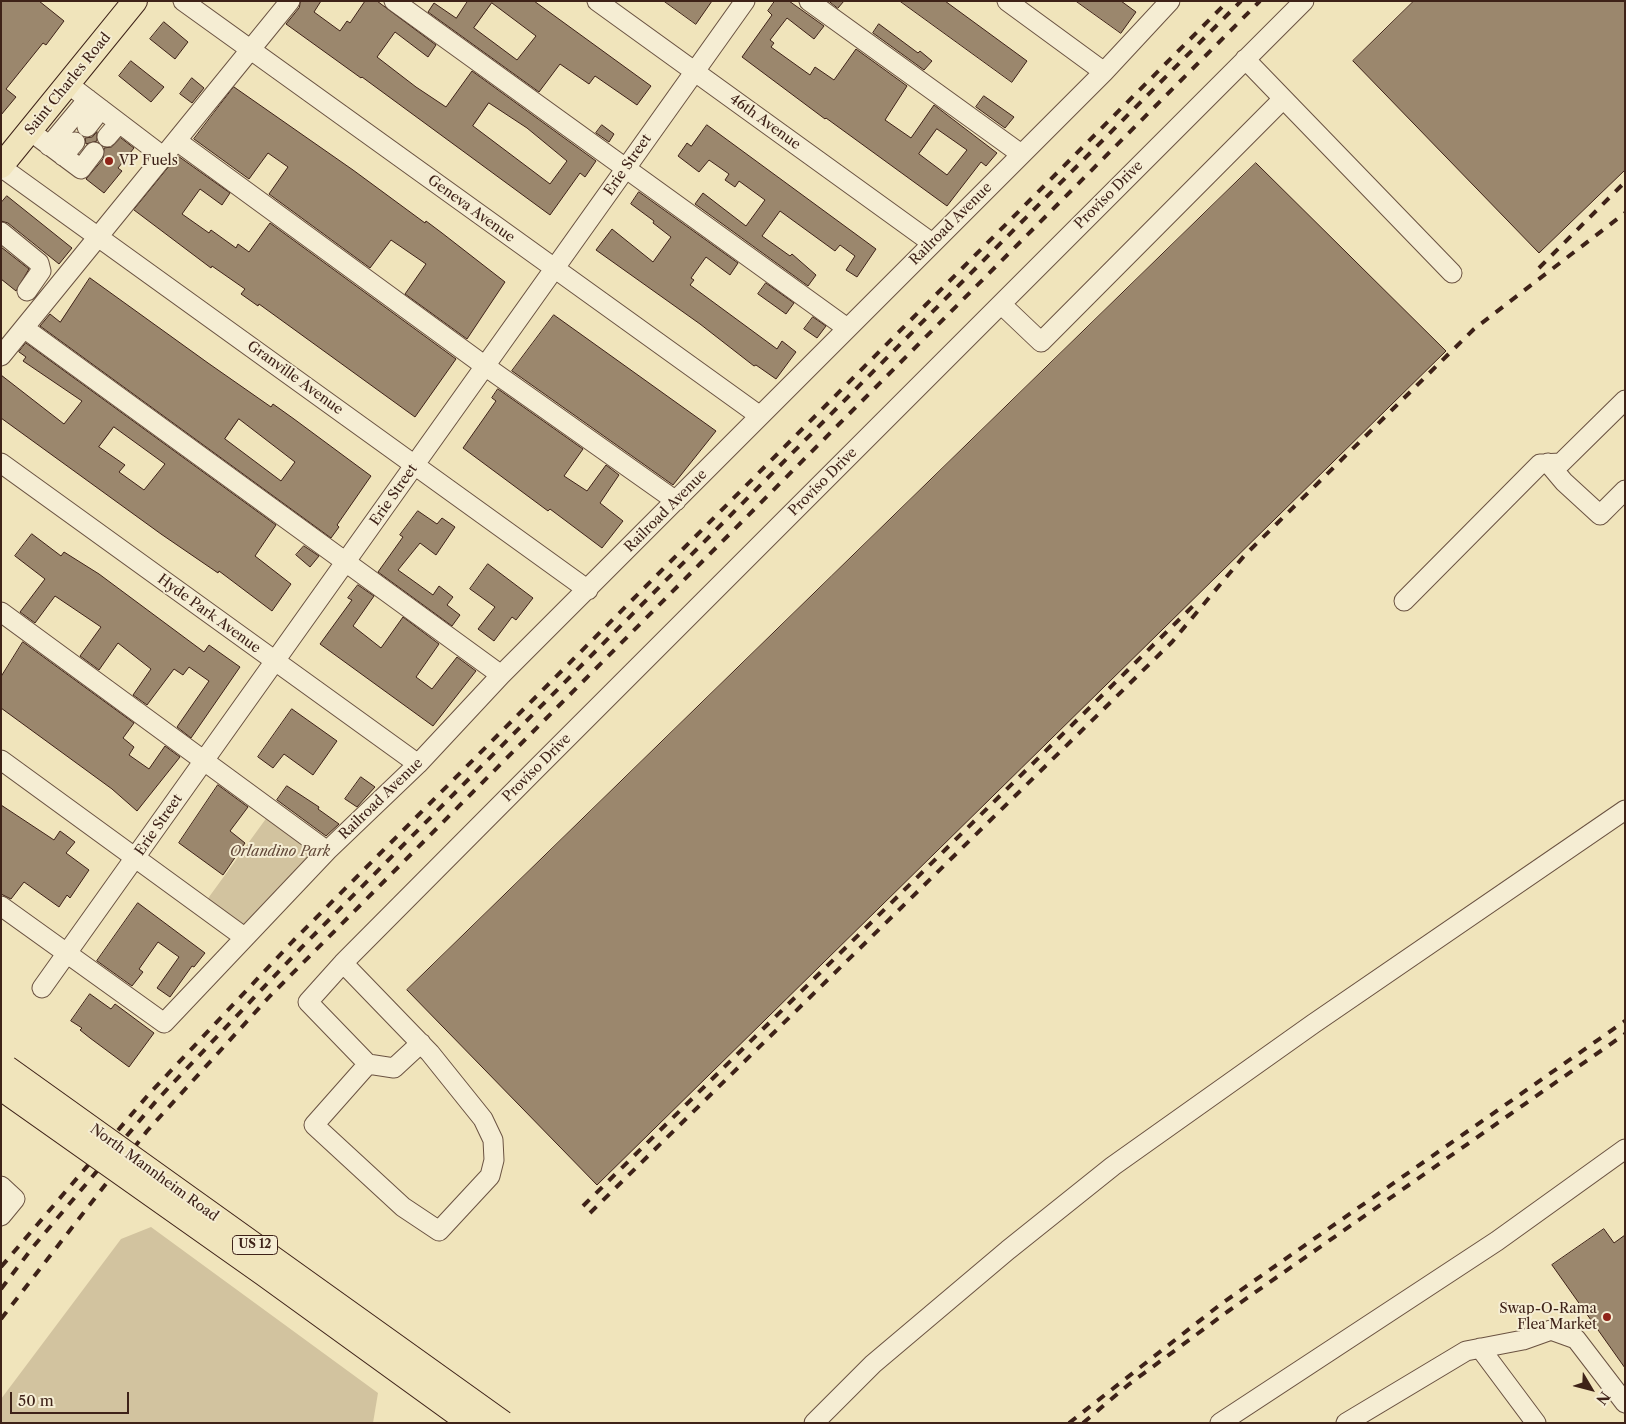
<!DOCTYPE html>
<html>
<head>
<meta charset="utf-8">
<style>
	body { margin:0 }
	#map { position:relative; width:1626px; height:1424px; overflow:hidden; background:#f0e4bb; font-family:"Libre Caslon Text",serif }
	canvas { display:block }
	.frame { position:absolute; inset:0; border:2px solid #3e2218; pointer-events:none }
	.north { position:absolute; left:1566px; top:1364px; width:50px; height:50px; -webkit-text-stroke:4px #f5edd3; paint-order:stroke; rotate:127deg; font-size:14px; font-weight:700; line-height:20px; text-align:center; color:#3e2218 }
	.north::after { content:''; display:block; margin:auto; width:18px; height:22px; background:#3e2218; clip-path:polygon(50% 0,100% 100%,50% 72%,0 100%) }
	.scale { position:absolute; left:10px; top:1392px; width:119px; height:22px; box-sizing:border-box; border:2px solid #3e2218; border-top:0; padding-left:6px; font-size:15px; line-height:18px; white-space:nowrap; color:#3e2218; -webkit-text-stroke:4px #f5edd3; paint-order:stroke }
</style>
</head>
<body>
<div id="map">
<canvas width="1626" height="1424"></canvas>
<div class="frame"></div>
<div class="north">N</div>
<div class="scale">50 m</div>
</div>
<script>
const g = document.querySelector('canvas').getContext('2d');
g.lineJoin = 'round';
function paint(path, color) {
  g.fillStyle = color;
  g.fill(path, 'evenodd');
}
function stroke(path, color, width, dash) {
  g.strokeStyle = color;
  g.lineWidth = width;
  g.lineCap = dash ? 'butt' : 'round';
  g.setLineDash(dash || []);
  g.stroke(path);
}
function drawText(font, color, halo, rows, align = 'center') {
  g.font = font + ' "Libre Caslon Text",serif';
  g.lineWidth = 4;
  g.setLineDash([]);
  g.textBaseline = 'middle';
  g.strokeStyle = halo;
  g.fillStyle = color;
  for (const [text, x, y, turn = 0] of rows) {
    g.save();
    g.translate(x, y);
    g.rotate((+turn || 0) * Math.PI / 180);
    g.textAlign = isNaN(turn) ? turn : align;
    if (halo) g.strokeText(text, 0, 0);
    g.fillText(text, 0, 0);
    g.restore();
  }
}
const green = new Path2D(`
	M273 809 327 847 241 938 201 908Z
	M151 1227 378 1393 373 1423H1V1399L121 1239Z`);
const building = new Path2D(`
	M1 1H39L64 21 46 45 43 43 6 89 16 97 1 115Z
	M301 1H321L314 12 340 31 347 21 350 23 365 1H377L436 45 428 57 395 32 377 57 416 87 446 107 472 71 596 161 585 177 580 173 550 215 362 77 361 78 286 24 299 8ZM489 103 527 128 567 161 550 184 473 126Z
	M468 1H534L651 86 637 105 595 76 589 84 560 64 539 92 428 12 434 3 456 18ZM492 3 536 36 517 60 474 28Z
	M664 1H712L696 24Z
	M775 1H789L824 26 814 39 787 18 770 40 774 43 771 47 810 75 815 67 834 80 856 49 907 86 885 120 911 138 934 105 997 153 986 166 981 162 947 206 826 118 825 119 742 57 772 15 768 11ZM937 129 967 150 947 175 919 154Z
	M829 1H844L838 8Z
	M900 1H945L1027 61 1012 82Z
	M1076 1H1121L1136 12 1121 33Z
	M1414 1H1625V170L1539 253 1353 61Z
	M164 22 188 42 175 59 150 39Z
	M879 24 918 53 920 51 932 61 924 70 873 33Z
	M131 61 164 87 151 102 119 76Z
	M192 78 204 88 192 103 180 94Z
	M234 87 353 170 425 223 426 221 442 233 505 282 467 339 405 294 426 264 391 240 370 268 269 194 288 167 268 153 249 179 194 139Z
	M984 96 1014 117 1005 128 976 107Z
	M602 125 614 134 609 142 596 133Z
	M707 125 876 249 857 277 846 270 855 256 840 245 835 251 780 211 762 236 790 256 792 254 816 275 808 286 695 204 703 193 746 226 765 200 739 181 735 187 725 180 729 174 709 160 699 172 678 156 687 143 691 146Z
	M97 132V141L86 144 85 138 92 137Z
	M121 138 134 148 118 168 122 171 104 193 86 179 103 159 104 148 111 147Z
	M178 156 230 193 222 205 200 189 182 214 209 233 211 230 236 248 238 244 249 252 270 223 456 359 415 417 259 304 258 306 241 294 245 289 212 266 211 268 134 210Z
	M1256 163 1446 351 597 1185 407 990Z
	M639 192 738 263 730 275 706 257 691 278 694 280 690 285 777 349 782 341 796 352 776 379 756 365 754 366 700 324 596 250 612 229 653 262 671 237 653 223 654 221 631 204Z
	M7 196 72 248 59 264 8 223 1 221V203Z
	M1 247 29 269 16 291 1 279Z
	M90 278 208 363 271 407 273 404 294 419 371 476 337 525 339 527 331 538 40 326 50 314 60 322ZM239 419 295 462 281 481 225 439Z
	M766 283 794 303 786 314 758 294Z
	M554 315 716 431 673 485 512 371Z
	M813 317 826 326 817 338 804 329Z
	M26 343 276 525 255 556 291 584 272 611 219 571 218 573 161 534 1 418V375L64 424 82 401 23 361 26 357 19 352ZM114 427 165 464 144 490 119 472 125 465 99 447Z
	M498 389 583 449 564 476 587 491 606 465 619 475 600 503 623 521 602 548 550 509 548 511 463 448 496 401 492 398Z
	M418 511 437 524 442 518 455 527 436 555 420 543 398 570 433 595 439 586 453 597 447 605 460 615 452 626 378 572 403 537 400 535Z
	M32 534 61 556 64 552 99 574 204 652 209 645 240 667 191 738 177 727 209 681 189 667 183 675 174 669 147 705 133 695 151 669 118 643 99 670 80 656 101 627 55 596 35 623 20 612 45 579 15 556Z
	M304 546 319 556 310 567 296 555Z
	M488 564 533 598 516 620 512 617 494 641 478 629 495 607 470 589Z
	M358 585 374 596 353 626 381 648 403 617 439 644 416 677 432 689 457 657 476 671 433 726 320 644 352 600 348 598Z
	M23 642 134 723 123 738 134 747 129 755 149 769 165 746 180 757 137 811 112 789 1 708V677Z
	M292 709 337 741 313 775 284 754 273 768 258 757Z
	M361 777 375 787 357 807 345 799Z
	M218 785 248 807 230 831 245 843 223 875 179 843Z
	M287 786 319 807 318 809 339 824 326 836 277 800Z
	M1 805 54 840 60 831 75 842 66 853 89 870 70 898 67 895 59 907 24 882 11 899 1 894Z
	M138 903 205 953 194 967 192 966 170 997 157 988 179 957 158 942 139 969 143 972 132 986 97 961Z
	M90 994 111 1009 115 1004 154 1033 129 1067 90 1038 80 1030 82 1028 71 1021Z
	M1604 1229 1614 1243 1625 1235V1368L1552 1265Z`);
const minor = new Path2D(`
	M183 1 760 416
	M394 1 847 328
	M597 1 932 243
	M809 1 1021 154
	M1007 1 1104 72
	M1245 59 1452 273
	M68 84 164 157
	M87 127 101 109
	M30 131 81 169 94 152
	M107 137 119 123
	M177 141 485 366 676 501
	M49 146 88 99
	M63 156 75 142
	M1 167 588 590
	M1 232 39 263 41 271 27 291
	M1001 304 1041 342 1283 99
	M24 328 501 675
	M1 356 290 1
	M1 463 418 764
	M1548 463 1564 482 1600 515 1625 490
	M1404 601 1540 464 1561 463 1625 400
	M1 612 327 851
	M1 760 244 937
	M1 906 164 1023 327 851 418 764 501 675 1104 72 1170 1
	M343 963 430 1053 483 1119 493 1140 494 1160 490 1176 439 1231 403 1207 314 1125 368 1064 308 1002 343 963 534 771 1304 1
	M42 988 745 1
	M368 1064 394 1068 421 1043
	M1 1186 15 1199 1 1216
	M1480 1348 1536 1423
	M814 1423 873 1364 1008 1250 1113 1166 1313 1024 1625 810
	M1220 1423 1497 1241 1625 1149
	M1346 1423 1466 1351 1523 1340 1551 1330 1576 1339 1625 1403`);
const major = new Path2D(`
	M1 166 135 1`);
const rail = new Path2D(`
	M1539 268 1625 182
	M583 1206 1196 603
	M590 1213 1172 642 1244 556 1474 329 1625 213
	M1 1267 149 1094 293 941 1228 1
	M1 1289 33 1247 157 1100 301 948 1241 1
	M1 1319 147 1131 270 996 1260 1
	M1069 1423 1221 1304 1625 1021
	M1083 1423 1128 1385 1227 1312 1625 1034`);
const majorBridge = new Path2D(`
	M7 1068 503 1423
	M1 1088 264 1274 470 1423`);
const markers = [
	[109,161,5,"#8f2418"],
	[1607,1317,5,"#8f2418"]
];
const shields = [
	[255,1245,45]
];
const shieldNames = [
	["US 12",255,1245]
];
const streetNames = [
	["Saint Charles Road",68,84,-51],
	["46th Avenue",765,122,36],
	["Erie Street",628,165,-55],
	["Proviso Drive",1109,195,-45],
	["Geneva Avenue",471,209,36],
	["Railroad Avenue",951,224,-45],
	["Granville Avenue",295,378,36],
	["Proviso Drive",823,482,-45],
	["Erie Street",394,495,-55],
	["Railroad Avenue",666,511,-45],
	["Hyde Park Avenue",209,614,36],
	["Proviso Drive",537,768,-45],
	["Railroad Avenue",381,799,-44],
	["Erie Street",159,825,-55],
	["North Mannheim Road",154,1173,36]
];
const poiNames = [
	["VP Fuels",119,161],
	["Swap-O-Rama",1597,1309,"right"],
	["Flea Market",1597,1325,"right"]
];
const parkNames = [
	["Orlandino Park",280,852]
];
paint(green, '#d2c39f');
paint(building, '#9b876d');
stroke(building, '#3e2218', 1);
stroke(minor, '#6a5241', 21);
stroke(major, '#3e2218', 26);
stroke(minor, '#f5edd3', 19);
stroke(major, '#f0e4bb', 24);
stroke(rail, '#3e2218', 4, [9, 9]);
stroke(majorBridge, '#3e2218', 26, []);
stroke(majorBridge, '#f0e4bb', 24);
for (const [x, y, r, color] of markers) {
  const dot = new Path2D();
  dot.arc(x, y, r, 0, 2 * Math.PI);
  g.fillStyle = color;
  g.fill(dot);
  stroke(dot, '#f5edd3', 2);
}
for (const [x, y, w] of shields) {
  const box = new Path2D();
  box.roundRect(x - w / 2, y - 9.5, w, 19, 4);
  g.fillStyle = '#f5edd3';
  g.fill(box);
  stroke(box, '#3e2218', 1);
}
drawText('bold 12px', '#3e2218', null, shieldNames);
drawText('14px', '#3e2218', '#f5edd3', streetNames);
drawText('14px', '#3e2218', '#f5edd3', poiNames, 'left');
drawText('italic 14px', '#634a3a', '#f5edd3', parkNames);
</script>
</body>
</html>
